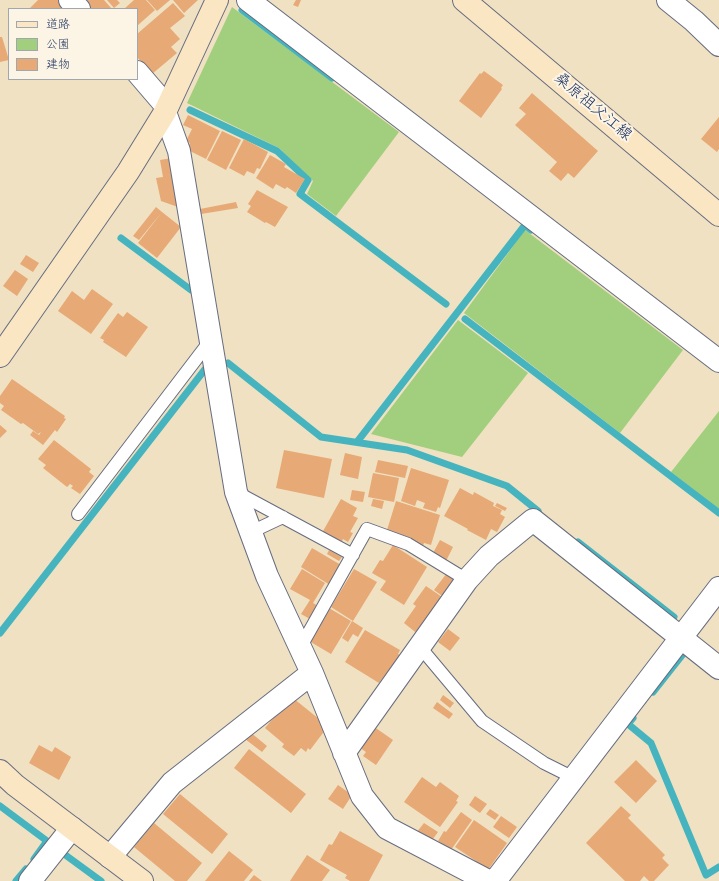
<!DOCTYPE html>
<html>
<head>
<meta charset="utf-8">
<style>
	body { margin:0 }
	#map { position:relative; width:719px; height:881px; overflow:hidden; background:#f0e1c2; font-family:"Indie Flower","Klee One",sans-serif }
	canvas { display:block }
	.legend { position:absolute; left:8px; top:8px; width:130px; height:72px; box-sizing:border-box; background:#fcf5e5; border:1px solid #a2a6af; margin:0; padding:5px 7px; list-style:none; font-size:12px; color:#1b2f5e }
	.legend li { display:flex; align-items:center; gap:8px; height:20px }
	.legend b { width:20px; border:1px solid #a2a6af }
</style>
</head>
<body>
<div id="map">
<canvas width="719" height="881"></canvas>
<ul class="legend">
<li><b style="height:5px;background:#fbe6c3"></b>道路</li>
<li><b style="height:11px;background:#a1cf7d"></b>公園</li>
<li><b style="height:11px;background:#e7a975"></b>建物</li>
</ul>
</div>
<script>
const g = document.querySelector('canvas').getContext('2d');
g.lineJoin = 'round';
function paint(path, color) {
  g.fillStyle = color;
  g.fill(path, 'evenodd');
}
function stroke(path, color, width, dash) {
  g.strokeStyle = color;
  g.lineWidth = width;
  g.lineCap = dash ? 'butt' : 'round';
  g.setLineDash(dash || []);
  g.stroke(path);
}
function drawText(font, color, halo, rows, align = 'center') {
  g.font = font + ' "Indie Flower","Klee One",sans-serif';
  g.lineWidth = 4;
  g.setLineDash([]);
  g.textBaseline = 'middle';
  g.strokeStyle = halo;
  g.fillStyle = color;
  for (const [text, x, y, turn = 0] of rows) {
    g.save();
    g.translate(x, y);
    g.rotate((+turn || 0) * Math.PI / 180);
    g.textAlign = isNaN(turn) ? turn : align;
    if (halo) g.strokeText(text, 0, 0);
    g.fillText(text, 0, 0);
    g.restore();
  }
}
const green = new Path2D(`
	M232 7 399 132 336 216 307 194 313 181 279 148 187 103Z
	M525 230 683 350 620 433 464 313Z
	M458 320 528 373 462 457 371 434Z
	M719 411V509L671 472Z`);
const stream = new Path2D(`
	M242 10 332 78
	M190 110 277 151 308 180 300 194 446 304
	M121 238 191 290
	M465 319 719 513
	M228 363 321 437 407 450 507 486 538 511
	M357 442 525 225 531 230
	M578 542 674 617
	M0 633 206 368
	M653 692 683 654
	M633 718 628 724 651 743 706 875 719 867
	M0 806 47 841 34 859
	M64 854 101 881
	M16 881 26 869`);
const building = new Path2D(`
	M38 0H58L67 9H29Z
	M82 0H104L112 9H90Z
	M107 0H117L120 3 114 8Z
	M134 0H146L155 10 137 26V9H124Z
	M147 0H170L157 11Z
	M173 0H198L184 13Z
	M296 0H301L298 7 293 5Z
	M173 3 185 16 170 28 180 39 171 47 177 53 152 74 137 57V34Z
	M0 37H2L9 60 0 62Z
	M484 71 503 85 501 88 502 89 481 118 459 101 480 73 481 74Z
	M532 93 598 151 574 178 568 173 561 181 549 171 557 162 515 125 526 114 519 108Z
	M188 115 220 131 206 159 186 149 190 143 186 141 192 129 183 125Z
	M719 117V149L717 152 701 139Z
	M222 131 241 140 226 170 207 160Z
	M244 139 268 152 260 169 257 168 254 174 247 171 244 176 229 168Z
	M270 155 286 164 284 167 305 179 296 193 287 187 285 189 276 184 273 189 256 178Z
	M172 158 176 178 172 179 178 207 161 201 156 178 163 177 160 160Z
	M257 190 288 207 275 227 266 222 265 223 247 212 251 206 248 204Z
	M236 202 238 208 201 214 200 209Z
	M156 207 162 212 139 240 133 236Z
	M162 212 181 227 157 258 138 243Z
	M26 255 39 263 33 272 20 264Z
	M15 270 28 279 17 296 3 286Z
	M92 289 113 304 91 334 58 311 72 291 84 300Z
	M127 312 148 327 126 357 103 342 104 340 100 338 118 313 123 317Z
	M12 379 65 416 64 418 66 419 57 432 55 430 43 445 30 435 33 431 39 435 41 432 38 434 23 423 21 424 1 410 4 406 0 403V396Z
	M0 425 7 431 0 438Z
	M54 440 91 469 89 472 94 476 80 494 71 488 73 486 70 484 67 487 43 468 46 465 38 459Z
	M284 450 332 459 324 498 276 488Z
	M345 453 362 457 358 479 340 475Z
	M378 460 408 466 405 478 375 472Z
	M411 468 449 480 440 508 438 507 436 512 423 508 425 503 417 500 415 506 401 501Z
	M373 473 399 478 394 502 368 497Z
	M460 488 473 495 474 492 494 503 493 506 502 510 500 514 505 517 497 532 491 529 486 540 467 530 468 529 444 516Z
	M352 490 365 492 363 502 350 500Z
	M341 499 357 508 353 516 358 518 350 532 353 533 348 542 343 539 341 543 322 533Z
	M373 499 384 501 382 509 371 506Z
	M396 501 440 515 431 545 424 543 423 546 410 542 411 538 387 530Z
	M497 503 507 508 505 511 495 506Z
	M440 540 453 547 446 561 433 553Z
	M393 545 427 567 404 605 380 590 386 581 372 573 380 560 383 561Z
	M312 548 341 565 330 585 301 567Z
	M329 550 342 557 339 561 327 554Z
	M302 569 325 583 313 603 318 606 310 619 301 614 310 600 290 589Z
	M354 569 377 582 353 621 331 607Z
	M447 573 458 581 445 598 434 590Z
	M426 586 445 599 419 635 404 623 416 606 413 604Z
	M329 608 351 621 331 654 309 641Z
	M352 621 363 628 358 637 353 634 348 642 342 638Z
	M448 629 460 638 450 651 438 642Z
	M365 630 400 650 398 654 404 657 385 684 381 682 384 676 379 683 345 662Z
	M443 695 454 703 450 708 440 700Z
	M293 698 324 723 326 729 310 750 308 748 306 752 301 748 294 756 282 747 284 744 265 728 281 709 283 711Z
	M437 702 453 714 449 719 433 708Z
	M370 724 393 740 376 765 363 756 366 752 356 745Z
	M250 732 267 746 262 752 245 739Z
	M39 745 52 752 55 747 71 757 59 780 29 763Z
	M249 749 306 794 291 813 234 768Z
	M636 760 657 781 636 803 614 782Z
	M422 777 436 787 440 782 459 796 456 801 458 802 440 827 404 802Z
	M338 785 352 795 343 809 328 799Z
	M180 794 228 834 212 854 163 814Z
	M475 796 487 804 480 813 469 805Z
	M621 806 631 815 628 818 665 855 662 858 669 865 654 881H649L644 876 640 881H625L586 843Z
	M490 809 499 815 495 820 486 814Z
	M461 812 472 820 451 850 438 841 444 831 446 832Z
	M501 816 517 827 509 838 493 827Z
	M474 820 507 843 488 870 474 864 476 861 455 847Z
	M154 823 202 863 187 881H175L134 847Z
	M424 823 438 832 430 843 416 833Z
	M340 831 383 855 369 881H350L345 878 347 875 320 860 329 844 332 845Z
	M229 851 253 870 244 881H205Z
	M307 855 330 870 322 881H290Z
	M254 875 262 881H249Z`);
const lane = new Path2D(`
	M236 492 353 555
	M78 514 210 341
	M251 532 283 517
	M420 647 482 721 544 763 574 778
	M300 648 367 529 408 544 467 580`);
const street = new Path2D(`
	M70 0 79 9
	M248 0 719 361
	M668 0 694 21 719 45
	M137 72 167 107
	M165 112 179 151 236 492 267 576 312 673 362 796 387 828 488 881
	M344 753 467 580 489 556 533 520 719 668
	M110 857 172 783 312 673
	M30 881 72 828
	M495 881 719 588`);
const secondary = new Path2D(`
	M464 0 719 215
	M0 356 128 172 165 112 217 0
	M0 771 15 785 142 881`);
const streetNames = [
	["桑原祖父江線",592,108,40]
];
paint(green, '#a1cf7d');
stroke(stream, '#45b4be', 7);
paint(building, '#e7a975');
stroke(lane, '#666d81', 14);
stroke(street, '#666d81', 24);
stroke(secondary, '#666d81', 24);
stroke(lane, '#fff', 12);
stroke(street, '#fff', 22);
stroke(secondary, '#fbe6c3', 22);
drawText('16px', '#1b2f5e', '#fcf5e5', streetNames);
</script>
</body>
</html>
